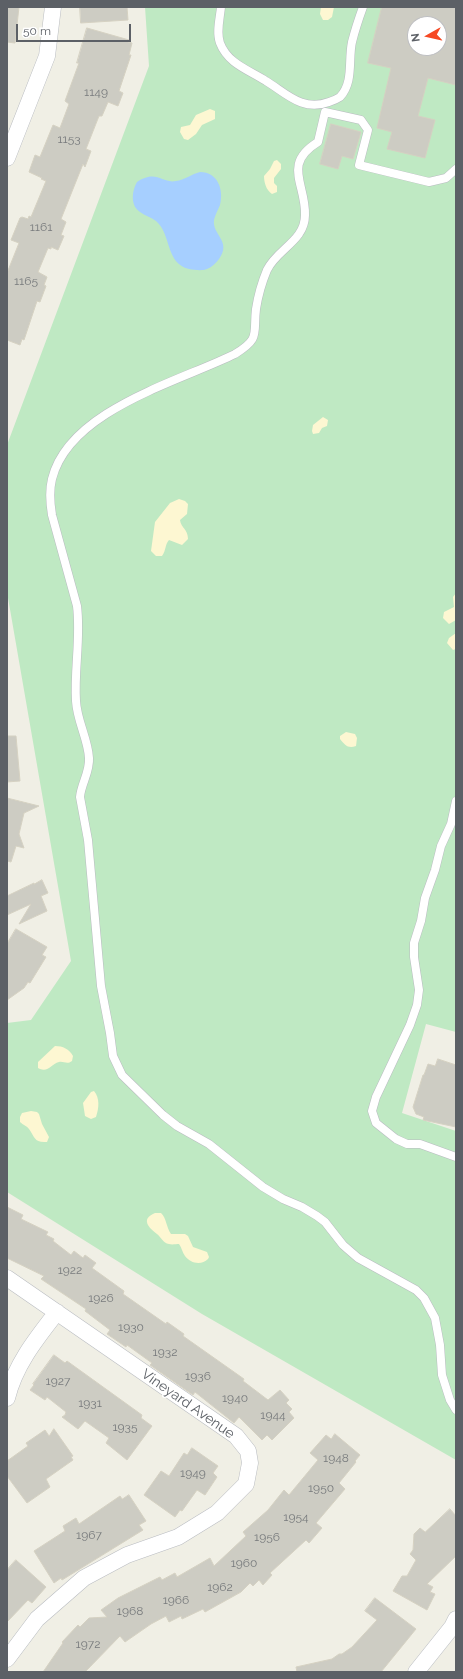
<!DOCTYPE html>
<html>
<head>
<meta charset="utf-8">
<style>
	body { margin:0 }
	#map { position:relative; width:463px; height:1679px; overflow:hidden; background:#f0efe5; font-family:Raleway,sans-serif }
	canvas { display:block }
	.frame { position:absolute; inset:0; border:8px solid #5c6066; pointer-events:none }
	.north { position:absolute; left:407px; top:16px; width:40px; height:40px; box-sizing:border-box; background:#fff; border:1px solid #bebfc2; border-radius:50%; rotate:262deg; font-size:11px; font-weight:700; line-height:16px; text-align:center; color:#5c6066 }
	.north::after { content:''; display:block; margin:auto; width:14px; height:18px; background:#f64924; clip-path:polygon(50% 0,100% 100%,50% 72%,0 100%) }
	.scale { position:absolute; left:16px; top:24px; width:115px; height:18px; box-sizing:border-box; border:2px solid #5c6066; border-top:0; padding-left:5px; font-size:12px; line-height:14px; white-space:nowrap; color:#5c6066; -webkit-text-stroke:3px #fff; paint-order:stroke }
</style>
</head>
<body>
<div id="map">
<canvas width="463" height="1679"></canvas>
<div class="frame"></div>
<div class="north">N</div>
<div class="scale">50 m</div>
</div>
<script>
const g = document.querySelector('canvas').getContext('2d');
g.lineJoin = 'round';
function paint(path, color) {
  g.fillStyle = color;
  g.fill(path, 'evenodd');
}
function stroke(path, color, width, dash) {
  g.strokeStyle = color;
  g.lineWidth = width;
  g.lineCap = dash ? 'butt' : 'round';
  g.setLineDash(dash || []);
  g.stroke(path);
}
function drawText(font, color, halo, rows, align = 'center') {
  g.font = font + ' Raleway,sans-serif';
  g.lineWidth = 3;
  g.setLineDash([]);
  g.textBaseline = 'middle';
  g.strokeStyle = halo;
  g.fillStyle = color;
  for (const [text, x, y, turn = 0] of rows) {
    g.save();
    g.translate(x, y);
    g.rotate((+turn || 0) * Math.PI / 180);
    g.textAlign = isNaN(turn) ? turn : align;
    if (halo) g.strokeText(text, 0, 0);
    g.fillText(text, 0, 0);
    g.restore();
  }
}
const green = new Path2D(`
	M145 7H456V1032L426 1024 402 1113 456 1131V1460L202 1314 7 1192V1023L31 1020 71 961 7 592V445L149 66ZM415 24H439V48H415Z`);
const sand = new Path2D(`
	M321 7H334L332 17 328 20H323L320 14Z
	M210 109 215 111V119L202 125 196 134 188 140 184 139 180 132 181 127 190 125 196 115Z
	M277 160 281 164V169L274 178V183L277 186V192L272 194C266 190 264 182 264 176L270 169 274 161Z
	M323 417 328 420 327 426 322 428 319 433 313 434 312 431 313 425Z
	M179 499 185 501 188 504 187 514 180 520C181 528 188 529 188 539L182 545 169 540C165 544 166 551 162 556H156L151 551 155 522 170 503Z
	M456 593V620L449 624 443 618 444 612 454 607 453 597Z
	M456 633V649L453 650 447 643 449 638Z
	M346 732 355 734 357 738 356 746C348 749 345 745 340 739V736Z
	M55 1046C63 1046 69 1049 73 1056L72 1061C67 1065 64 1061 59 1062 51 1064 49 1072 40 1069L38 1068V1062Z
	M94 1091C100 1098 99 1108 96 1117L91 1119 85 1116 83 1103 91 1092Z
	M31 1111 37 1112 39 1114 42 1124 49 1137 47 1142C34 1143 35 1137 29 1129 27 1126 23 1125 20 1122V1117L22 1113Z
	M155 1213H161C167 1219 166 1227 171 1234H185L188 1236 193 1247 207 1252 209 1257 208 1259C201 1266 190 1263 185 1256 182 1252 182 1248 179 1244 176 1244 172 1245 169 1244 163 1243 161 1237 157 1234 149 1228 140 1219 155 1213Z`);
const water = new Path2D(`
	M200 172C218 172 224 190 220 205 218 210 215 215 214 220 212 235 232 241 219 259 216 263 212 267 207 269 202 271 195 270 189 269 165 263 172 235 156 221 151 217 145 216 140 212 130 205 132 191 137 182 157 169 162 184 176 181 184 180 192 174 200 172Z`);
const building = new Path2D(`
	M7 7H19L15 43 7 42Z
	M80 7H127L128 20 81 23Z
	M382 7H456V85L428 78 418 116 435 120 425 158 387 149 392 132 377 128 391 68 368 63ZM415 24H439V48H415Z
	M87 28 129 40 128 42 132 43 129 55H131L119 91 123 93 118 106 108 102 102 116H99L86 149 91 151 85 167 83 164 61 219 66 222 61 235 64 236 58 250 51 247V249L48 248 38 272 47 277 44 285 46 286 40 302 37 301 24 340 22 339 20 345 7 340V273L19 243 11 240 20 218 22 217 28 219 29 216 31 217 46 181 41 179 42 178 29 172 35 155 40 157 53 125 60 128 69 104 65 101 79 63H77Z
	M331 124 361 132 353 159 342 156 338 169 320 164Z
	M7 736H16L20 781 7 782Z
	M7 798 39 806 24 813 19 834 24 848 16 846 11 862 7 861Z
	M42 880 48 893 41 896 47 911 19 924 31 904 7 915V896L34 883V884Z
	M16 929 47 947 42 955 46 957 30 983 28 982 24 988 7 1000V944Z
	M438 1059 456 1065V1127L423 1120 424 1117 416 1114 413 1107 423 1075H424L428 1064 435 1066Z
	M7 1207 23 1215 21 1219 48 1232 46 1235 54 1239 53 1241 71 1255 74 1251 83 1258 85 1255 96 1263 92 1268 124 1291 123 1294 166 1324 167 1322 184 1334 183 1336 244 1379 243 1381 268 1400 280 1390 289 1400 286 1403 292 1409 289 1412 294 1418 272 1440 267 1435 262 1440 239 1417 234 1423 195 1392 193 1395 150 1365 152 1363 127 1345 126 1347 107 1334 110 1330 85 1311 86 1309 41 1279 44 1276 7 1258Z
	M54 1355 65 1363 67 1361 142 1415 141 1418 152 1426 127 1460 106 1443 109 1438 85 1421 78 1429 62 1417 65 1415 66 1412 47 1397 45 1400 30 1390 34 1385 33 1384Z
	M54 1429 73 1456 71 1457 73 1460 46 1479 50 1487 27 1503 7 1476V1461L28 1446 26 1443 45 1430 49 1436Z
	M335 1434 360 1455 355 1461 356 1462 339 1483 345 1489 316 1523 322 1528 309 1543 306 1540 270 1573 272 1575 263 1585 259 1580 253 1586 250 1583 241 1592 205 1612 203 1609 182 1619 181 1616 169 1622 166 1616 151 1624 125 1642 120 1636 85 1672H43L63 1643 62 1642 78 1625 80 1627 89 1618 107 1617 101 1610 118 1598 160 1577 162 1580 175 1573 177 1577 210 1558 214 1566 246 1536 243 1532 268 1510 284 1490 289 1495 318 1460 310 1453 326 1435 331 1439Z
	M192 1448 218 1466 213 1473 217 1477 205 1495 197 1490 182 1511 180 1510 175 1517 144 1495 161 1471 169 1476 184 1453 187 1455Z
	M129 1495 146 1521 139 1525 143 1530 62 1580 61 1578 54 1583 34 1551 65 1531 63 1526 76 1518 79 1524 120 1496 122 1499Z
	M450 1509 456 1516V1556L427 1584 433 1587 430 1592 435 1594 427 1610 393 1591 402 1576H407L416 1560 410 1554 413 1550 414 1534 420 1528 425 1532Z
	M16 1560 46 1587 32 1603 28 1600 7 1622V1570Z
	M375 1598 416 1629 381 1672H297L296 1667 332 1659 339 1654H342L352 1647 377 1620 365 1611Z`);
const service = new Path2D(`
	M221 7C220 18 216 32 220 43 228 64 249 70 266 81 286 93 302 112 329 102 332 101 337 99 340 97 354 82 348 60 352 42 355 30 359 18 363 7
	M456 169 446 178 429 182 359 165 368 130 361 120 325 112 318 142C282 164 306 184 305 215 305 241 277 249 267 270 262 282 258 296 256 309 253 334 261 338 235 354 178 382 69 410 52 479 49 491 50 503 52 515L77 606C81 638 74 669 76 701 77 721 88 739 89 758 90 772 81 784 80 797L88 840 101 986 110 1033 113 1056 122 1075 163 1115 177 1126 209 1144 263 1187 283 1199 302 1207 317 1216 325 1222 343 1245 358 1258 416 1290 424 1298 435 1318 440 1345 442 1375 450 1400 456 1410
	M456 801 451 824 441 846 435 870 425 898 421 921 414 943V957L419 990 417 1005 410 1025 376 1097 372 1111 376 1123 396 1139 407 1144H420L456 1157`);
const minor = new Path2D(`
	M7 158 47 56 53 7
	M7 1278 236 1436 248 1451 250 1463 246 1484 217 1513 178 1537 127 1555 84 1578 37 1619 7 1659
	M7 1398C15 1365 36 1339 57 1312
	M416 1672 452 1627 456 1619`);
const numberNames = [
	["1149",96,92],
	["1153",69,139],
	["1161",41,227],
	["1165",26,281],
	["1922",70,1270],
	["1926",101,1298],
	["1930",131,1327],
	["1932",165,1352],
	["1936",198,1376],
	["1927",58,1381],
	["1940",235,1398],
	["1931",90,1403],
	["1944",273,1415],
	["1935",125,1427],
	["1948",336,1458],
	["1949",193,1473],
	["1950",321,1488],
	["1954",296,1517],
	["1967",89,1535],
	["1956",267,1537],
	["1960",244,1563],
	["1962",220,1587],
	["1966",176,1600],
	["1968",130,1611],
	["1972",88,1644]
];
const streetNames = [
	["Vineyard Avenue",188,1404,35]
];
paint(green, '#bfe9c3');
paint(sand, '#fdf7d2');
paint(water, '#a6cfff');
paint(building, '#cdccc3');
stroke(building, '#d5d1c2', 1);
stroke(service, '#b9bcc1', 9);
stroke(minor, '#b9bcc1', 17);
stroke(service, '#fff', 8);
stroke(minor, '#fff', 16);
drawText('12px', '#787b7d', null, numberNames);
drawText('14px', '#5c6066', '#fff', streetNames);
</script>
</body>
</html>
